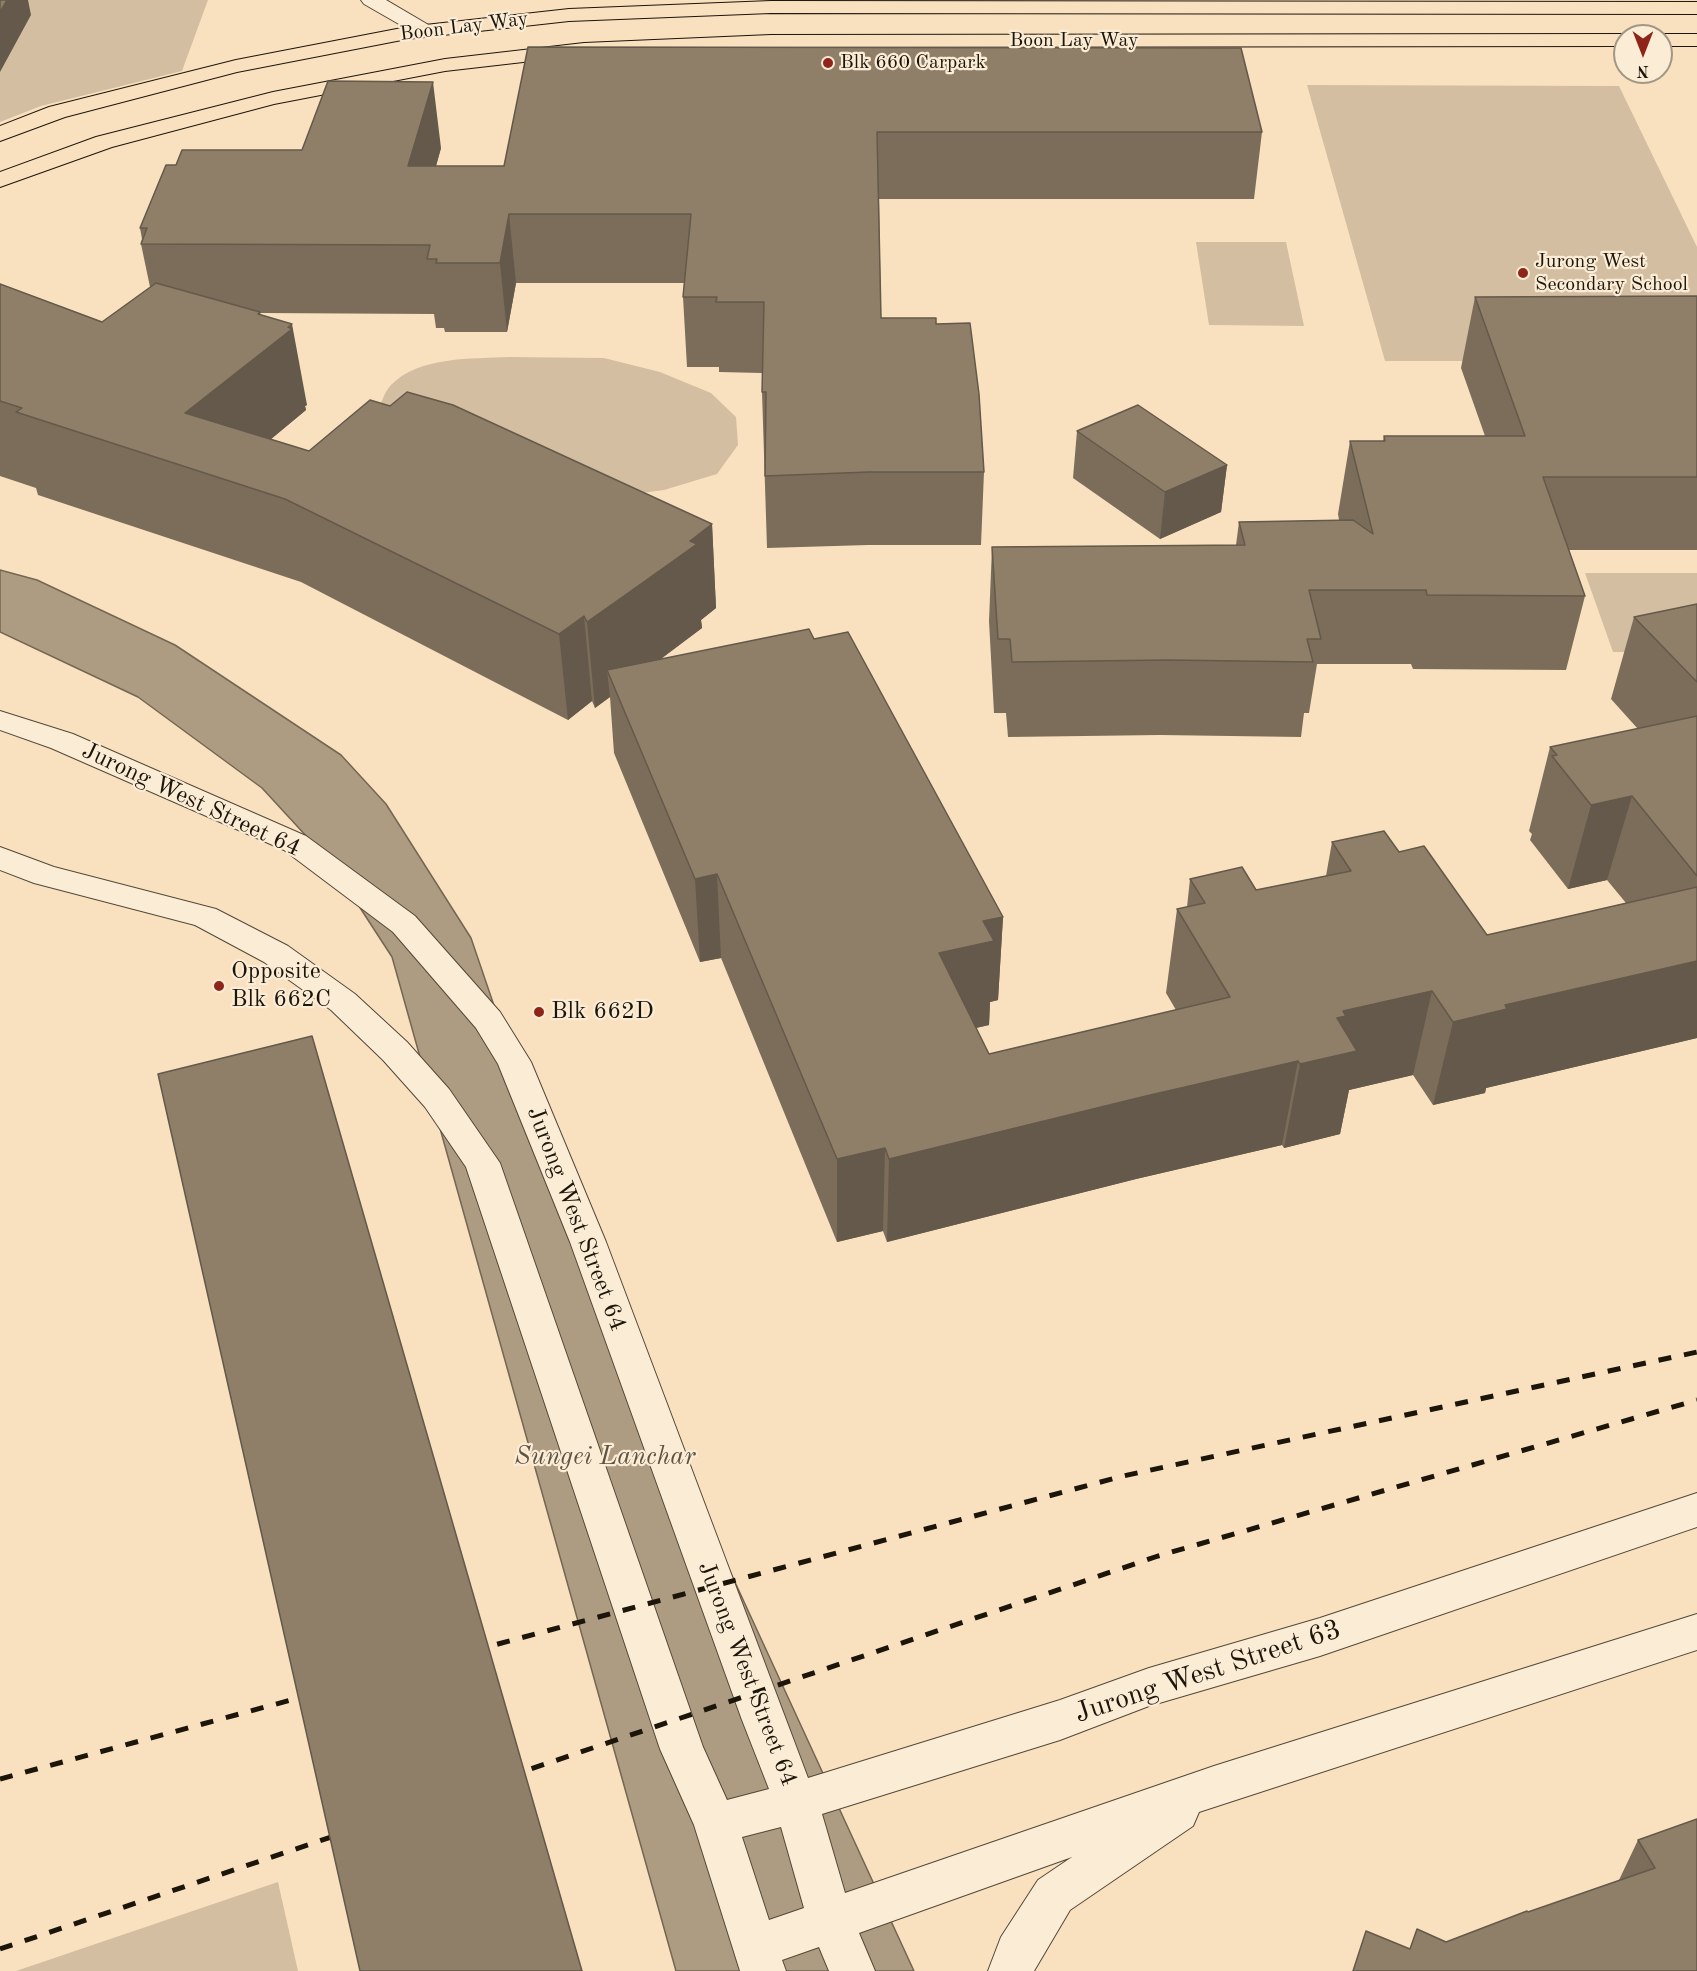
<!DOCTYPE html>
<html>
<head>
<meta charset="utf-8">
<style>
	body { margin:0 }
	#map { position:relative; width:1697px; height:1971px; overflow:hidden; background:#f9e1c0; font-family:"Old Standard TT",serif }
	canvas { display:block }
	.north { position:absolute; left:1613px; top:24px; width:60px; height:60px; box-sizing:border-box; background:#fbecd6; border:2px solid #a29684; border-radius:50%; rotate:180deg; font-size:16px; font-weight:700; line-height:24px; text-align:center; color:#1c150a }
	.north::after { content:''; display:block; margin:auto; width:21px; height:27px; background:#8f2418; clip-path:polygon(50% 0,100% 100%,50% 72%,0 100%) }
</style>
</head>
<body>
<div id="map">
<canvas width="1697" height="1971"></canvas>
<div class="north">N</div>
</div>
<script>
const g = document.querySelector('canvas').getContext('2d');
g.lineJoin = 'round';
function paint(path, color) {
  g.fillStyle = color;
  g.fill(path, 'evenodd');
}
function stroke(path, color, width, dash) {
  g.strokeStyle = color;
  g.lineWidth = width;
  g.lineCap = dash ? 'butt' : 'round';
  g.setLineDash(dash || []);
  g.stroke(path);
}
function drawText(font, color, halo, rows, align = 'center') {
  g.font = font + ' "Old Standard TT",serif';
  g.lineWidth = 4.5;
  g.setLineDash([]);
  g.textBaseline = 'middle';
  g.strokeStyle = halo;
  g.fillStyle = color;
  for (const [text, x, y, turn = 0] of rows) {
    g.save();
    g.translate(x, y);
    g.rotate((+turn || 0) * Math.PI / 180);
    g.textAlign = isNaN(turn) ? turn : align;
    if (halo) g.strokeText(text, 0, 0);
    g.fillText(text, 0, 0);
    g.restore();
  }
}
const green = new Path2D(`
	M0 0H208L182 71 41 106 0 122Z
	M1307 85 1619 86 1697 247V361H1385Z
	M1196 242H1286L1304 326 1209 325Z
	M509 357 604 358 660 372 711 393 736 417 738 445 717 474 664 490 613 497 374 419C379 409 384 392 391 385 419 356 472 359 509 357Z
	M1585 573H1697V652H1613Z
	M278 1882 298 1971H16Z`);
const water = new Path2D(`
	M0 570 37 580 175 645 341 755 386 804 471 938 518 1076 699 1504 914 1971H676L392 957 331 863 262 788 138 697 0 632Z`);
const minor = new Path2D(`
	M361 0H386L432 27 435 31 432 35H418L364 4Z
	M0 711 73 734 306 836 415 916 500 1012 531 1062 606 1242 808 1778 1060 1700 1149 1668 1320 1618 1697 1493V1527L1320 1656 1149 1706 1060 1740 822 1814 845 1893 1214 1766 1697 1614V1650L1199 1812 1193 1826 1070 1910 1034 1971H988L1001 1937 1038 1880 1072 1857 859 1933 875 1971H829L819 1947 782 1960 786 1971H740L694 1825 660 1749 466 1167 425 1107 383 1060 331 1010 264 962 195 925 34 883 0 870V847L54 867 216 909 288 946 355 994 407 1042 449 1089 500 1163 703 1747 727 1800 769 1789 742 1720 570 1242 498 1064 476 1028 393 932 284 850 51 748 0 730ZM781 1827 804 1908 769 1920 742 1837Z`);
const major = new Path2D(`
	M771 1 1697 2V14L771 13 569 21 407 39 237 72 65 117 0 141V126L49 107 236 60 407 27 569 9Z
	M1625 34 1633 36H1625V46L771 47 584 55 445 71 274 104 112 147 0 187V172L96 137 273 92 445 59 584 43 771 35Z
	M1661 34H1697V46H1661V36H1653Z`);
const rail = new Path2D(`
	M472 1651 1123 1476 1697 1352
	M507 1777 1158 1556 1697 1400
	M0 1779 313 1694
	M0 1949 346 1832`);
const wall = new Path2D(`
	M528 47 1262 132 1254 199H879L881 318 936 324 984 472 981 545H868L767 548 762 392V373L719 372V367H687L683 297 684 283H516L507 332H445L444 328H436L434 314 260 313 307 405 305 406 306 410 271 439 309 451 712 524 716 608 701 620 702 628 661 659 814 639 1003 917 998 1000 990 1002 989 1025 976 1028 989 1054 1176 1010 1166 993 1177 909 1187 907 1190 879 1256 890 1326 876 1332 842 1399 852 1487 935 1626 903 1607 880 1568 889 1530 840 1532 834 1529 831 1550 747 1638 729 1611 699 1634 617 1697 604V1038L1486 1088 1485 1093 1433 1105 1413 1075 1349 1090 1340 1134 1284 1148 1282 1145 1136 1179 887 1242 883 1231 837 1242 721 958 700 962 614 753 610 697 595 708 592 701 568 720 301 582 38 495 36 488 0 476V284L102 322 150 287 141 244 142 239 140 228 176 165 441 148 436 166H504Z
	M1697 296V550H1569L1585 596 1566 670 1413 669 1411 664H1317L1309 713H1304L1301 737 1160 735 1008 737 1006 713H994L989 621 992 547 1236 545 1239 522 1339 520 1338 514 1350 441H1383L1384 436H1485L1461 368 1475 297Z
	M1077 431 1227 465 1221 512 1160 539 1073 478Z
	M1697 1819V1971L1410 1949 1417 1929 1446 1942 1619 1880 1638 1840Z`);
const shadedWall = new Path2D(`
	M7 0H28L31 15 0 72V12Z
	M433 82 441 148 417 234 408 166Z
	M509 214 516 283 507 332 500 263Z
	M260 312 267 349 292 324 307 405 305 406 306 410 223 479 185 413Z
	M1227 465 1221 512 1160 539 1165 492Z
	M712 524 716 608 701 620 702 628 616 692 607 670 610 697 595 708 587 622 690 541Z
	M584 616 592 701 568 720 559 634Z
	M1632 796 1607 880 1568 889 1591 805Z
	M717 874 721 958 700 962 695 879Z
	M1003 917 998 1000 990 1002 989 1025 936 1037 939 953 983 921Z
	M1697 961V1038L1486 1088 1485 1093 1433 1105 1453 1022 1505 1005Z
	M1432 991 1413 1075 1349 1090 1340 1134 1284 1148 1300 1064 1343 1011Z
	M1298 1061 1282 1145 1136 1179 887 1242 889 1159 1146 1096Z
	M885 1148 883 1231 837 1242V1159Z`);
const building = new Path2D(`
	M0 0H7L0 12Z
	M528 47 1241 48 1262 132H877L881 318H936V324L970 323 979 394 984 472H869L765 476 766 392H762L764 302H716L717 297H683L691 214H509L500 263H436L437 259H427L430 245 141 244 147 228H140L166 165H176L182 150H302L328 81 433 82 408 166H504Z
	M156 283 260 312 258 314 292 324 288 327 292 329 185 413 309 451 370 400 390 406 407 392 453 405 712 524 690 541 697 544 638 586 587 622 584 616 559 634 285 499 16 412 22 408 0 401V284L102 322Z
	M1697 296V477H1543L1585 596 1427 595 1426 590H1309L1321 639H1307L1313 662 1168 660 1012 662 1010 639H998L992 547 1245 545 1239 522 1353 520 1373 534 1350 441H1385L1384 436H1525L1475 297Z
	M1138 405 1227 465 1165 492 1077 431Z
	M1697 604V682L1634 617Z
	M809 629 814 639 848 632 1003 917 983 921 994 941 939 953 989 1054 1230 997 1177 909 1205 903 1190 879 1242 867 1256 890 1351 871 1332 842 1384 831 1399 852 1424 846 1487 935 1697 887V961L1505 1005 1507 1009 1453 1022 1432 991 1343 1011 1346 1016 1337 1018 1357 1051 1300 1064 1298 1061 1146 1096 889 1159 885 1148 837 1159 717 874 695 879 607 670Z
	M1697 716V876L1632 796 1591 805 1552 756 1557 755 1550 747Z
	M312 1036 582 1971H360L158 1074Z
	M1697 1819V1971H1353L1366 1931 1410 1949 1417 1929 1446 1942 1527 1911 1528 1912 1655 1868 1638 1840Z`);
const markers = [
	[828,63,6,"#8f2418"],
	[1523,273,6,"#8f2418"],
	[219,986,6,"#8f2418"],
	[539,1012,6,"#8f2418"]
];
const farStreetnames = [
	["Boon Lay Way",464,27,-7],
	["Boon Lay Way",1074,41]
];
const farPoinames = [
	["Blk 660 Carpark",840,63],
	["Jurong West",1535,262],
	["Secondary School",1535,285]
];
const streetNames = [
	["Jurong West Street 64",191,800,25],
	["Jurong West Street 64",576,1219,69],
	["Jurong West Street 64",747,1674,69]
];
const poiNames = [
	["Opposite",231,972],
	["Blk 662C",231,1000],
	["Blk 662D",551,1012]
];
const waterNames = [
	["Sungei Lanchar",605,1457]
];
const nearStreetnames = [
	["Jurong West Street 63",1208,1672,-18]
];
paint(green, '#d3bea1');
paint(water, '#ae9c82');
stroke(water, '#746652', 1.5);
stroke(minor, '#534838', 2);
stroke(major, '#1c150a', 2);
paint(minor, '#fbecd6');
paint(major, '#f9e1c0');
stroke(rail, '#1c150a', 5, [13, 13]);
paint(wall, '#7b6d5a');
paint(shadedWall, '#64594a');
paint(building, '#8f7f69');
stroke(building, '#64594a', 1.5);
for (const [x, y, r, color] of markers) {
  const dot = new Path2D();
  dot.arc(x, y, r, 0, 2 * Math.PI);
  g.fillStyle = color;
  g.fill(dot);
  stroke(dot, '#fbecd6', 2);
}
drawText('20px', '#1c150a', '#fbecd6', farStreetnames);
drawText('20px', '#1c150a', '#fbecd6', farPoinames, 'left');
drawText('24px', '#1c150a', '#fbecd6', streetNames);
drawText('24px', '#1c150a', '#fbecd6', poiNames, 'left');
drawText('italic 26px', '#5e5240', '#fbecd6', waterNames);
drawText('28px', '#1c150a', '#fbecd6', nearStreetnames);
</script>
</body>
</html>
